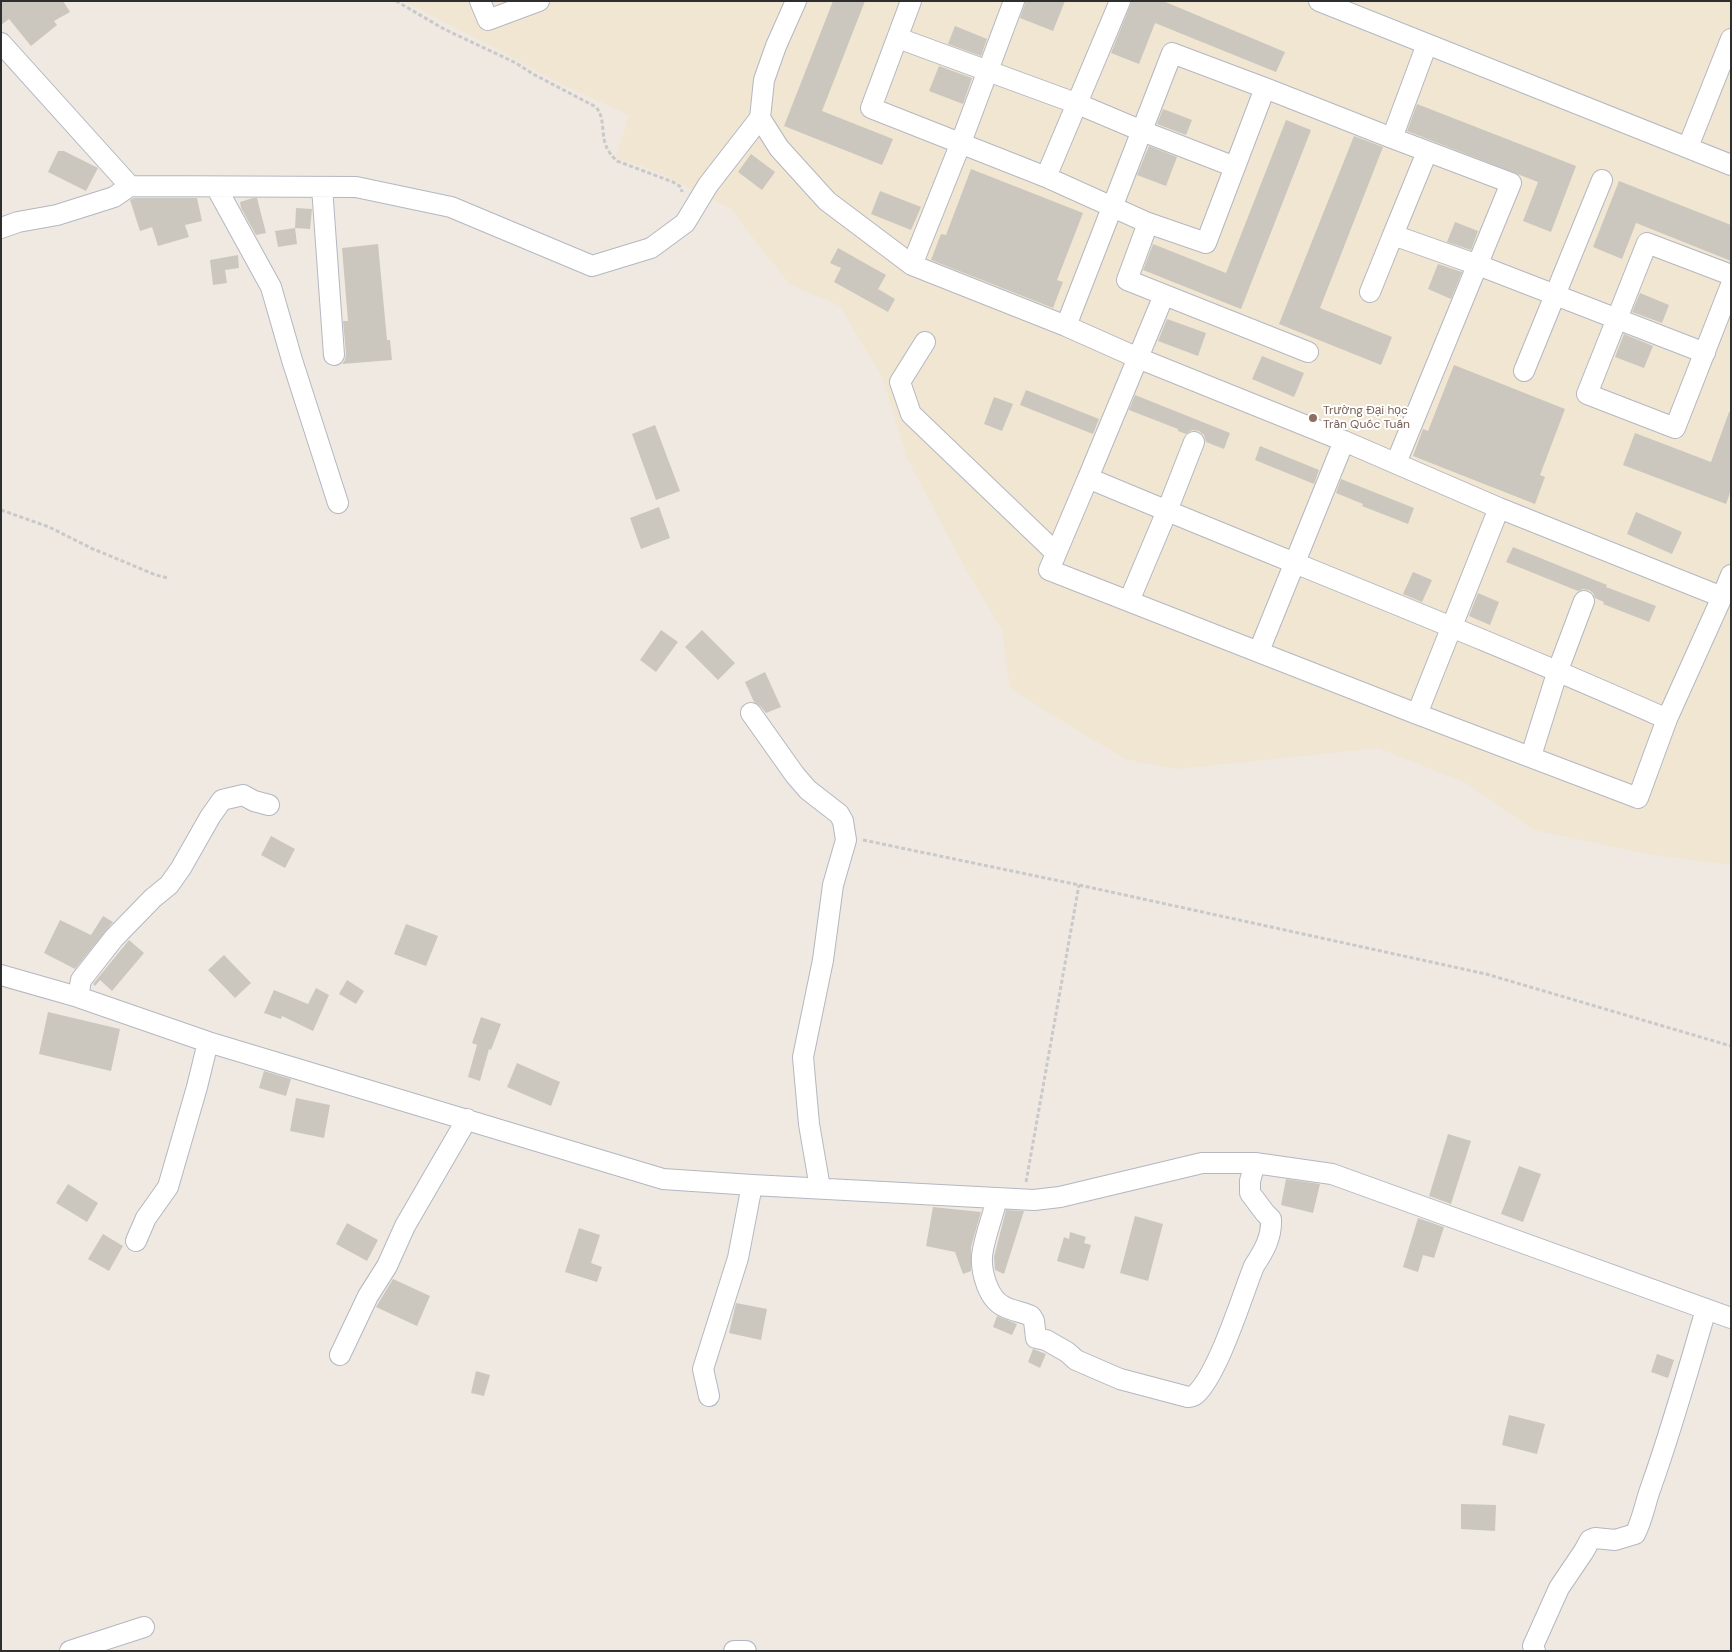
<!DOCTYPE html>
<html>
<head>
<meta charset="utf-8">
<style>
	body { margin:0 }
	#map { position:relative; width:1732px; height:1652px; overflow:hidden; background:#efe9e1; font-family:"DM Sans",sans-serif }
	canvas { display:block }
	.frame { position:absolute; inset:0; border:2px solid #2e2e2e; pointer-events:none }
</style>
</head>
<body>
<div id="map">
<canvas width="1732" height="1652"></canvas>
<div class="frame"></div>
</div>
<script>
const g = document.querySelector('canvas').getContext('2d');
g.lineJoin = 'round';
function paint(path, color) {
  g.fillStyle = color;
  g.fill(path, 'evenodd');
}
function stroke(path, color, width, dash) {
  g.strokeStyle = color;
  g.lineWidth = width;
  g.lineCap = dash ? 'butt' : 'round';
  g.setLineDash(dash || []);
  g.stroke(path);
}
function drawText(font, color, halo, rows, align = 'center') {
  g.font = font + ' "DM Sans",sans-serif';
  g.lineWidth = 4;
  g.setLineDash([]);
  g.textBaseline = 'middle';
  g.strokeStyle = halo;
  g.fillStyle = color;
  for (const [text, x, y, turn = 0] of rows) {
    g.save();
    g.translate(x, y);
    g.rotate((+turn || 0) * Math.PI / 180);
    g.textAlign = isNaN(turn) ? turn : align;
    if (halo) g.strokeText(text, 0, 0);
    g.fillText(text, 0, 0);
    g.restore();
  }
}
const education = new Path2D(`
	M403 1H1731V865L1648 854 1534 830 1466 783 1378 748 1176 769 1125 759 1041 708 1010 687 1002 630 963 564 908 460 882 377 840 306 789 284 731 209 664 175 616 157 629 115 555 81 478 39Z`);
const building = new Path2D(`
	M1 1H63L70 12 54 21 57 25 31 46 9 19 1 25Z
	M833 1H865L822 111 893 139 882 165 784 126Z
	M1026 1H1065L1053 31 1020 18Z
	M1132 1H1163L1285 52 1276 72 1155 23 1139 64 1111 53Z
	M955 26 987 39 981 56 948 44Z
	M939 66 972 78 963 104 929 91Z
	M1417 104 1576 166 1551 232 1523 221 1538 182 1407 131Z
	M1163 109 1192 120 1186 135 1157 124Z
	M1286 120 1311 130 1241 309 1143 270 1153 244 1226 273Z
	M1354 136 1383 147 1320 308 1392 337 1381 365 1279 324Z
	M1149 146 1177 157 1166 186 1137 175Z
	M58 151H64L98 168 86 191 48 172Z
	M751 154 775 172 762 190 738 172Z
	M971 169 1083 213 1057 280 1063 282 1053 308 931 260 941 234 946 235Z
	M1619 181 1731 225V261L1636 223 1622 259 1593 247Z
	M880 191 921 207 911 230 871 214Z
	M134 198H197L202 221 185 225 189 237 158 246 152 227 140 231 130 200Z
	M253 198H257L266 233 256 235 241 208 240 202Z
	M296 208 312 209 310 229 295 228Z
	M1455 222 1478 231 1471 250 1447 242Z
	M295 228 297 244 278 247 275 231Z
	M378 244 387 340H390L392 360 342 364 345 360 346 354 343 321H348L342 248Z
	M838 248 886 275 878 289 895 299 888 312 834 282 841 268 830 263Z
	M238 255 239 268 225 270 227 283 213 285 210 260Z
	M1438 264 1462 272 1451 299 1428 289Z
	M1640 293 1669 305 1662 323 1632 312Z
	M1167 319 1206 333 1198 356 1158 341Z
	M1624 334 1653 346 1644 368 1615 357Z
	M1262 356 1304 373 1294 397 1252 379Z
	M1454 365 1565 409 1540 475 1545 477 1535 504 1413 456 1423 429 1428 431Z
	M1026 390 1099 419 1093 434 1020 405Z
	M1135 395 1230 433 1224 449 1206 442 1204 435 1199 431 1192 430 1186 434 1178 431V429L1129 410Z
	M994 397 1013 404 1002 431 984 424Z
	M1729 412H1731V490L1726 504 1623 465 1635 433 1711 462Z
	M655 425 680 491 656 500 632 434Z
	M1260 446 1319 470 1314 484 1255 460Z
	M1341 479 1414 508 1408 524 1362 506 1363 504 1336 493Z
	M659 507 670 538 641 549 630 518Z
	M1636 512 1682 532 1672 554 1627 534Z
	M1513 547 1607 585 1606 587 1656 606 1649 622 1603 604 1604 602 1595 598 1593 593 1589 590 1583 589 1578 591 1506 562Z
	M1413 572 1432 580 1422 602 1403 594Z
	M1478 593 1499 602 1490 625 1469 616Z
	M661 630 678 642 656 672 640 660Z
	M702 630 735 663 718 680 685 647Z
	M765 672 781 707 766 713 760 706 754 702 745 682Z
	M271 836 295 849 285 868 261 855Z
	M103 916 113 922 75 969 44 953 60 920 91 935Z
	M406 924 438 936 426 966 394 954Z
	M129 940 144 953 112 991 100 980 95 986 93 984Z
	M224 955 251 983 235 998 208 970Z
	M347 980 364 991 356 1004 339 994Z
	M316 988 329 995 313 1031 282 1016 281 1019 264 1013 274 990 308 1004Z
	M48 1012 120 1029 111 1071 39 1054Z
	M481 1017 501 1024 491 1050 489 1049 480 1081 468 1077 477 1045 472 1043Z
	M517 1063 560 1082 551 1106 507 1087Z
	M264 1071 291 1079 286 1096 259 1088Z
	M296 1098 330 1105 324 1138 290 1131Z
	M1448 1134 1471 1141 1451 1204 1429 1196Z
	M1519 1166 1541 1174 1523 1222 1501 1214Z
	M1286 1179 1320 1184 1313 1213 1281 1205Z
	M68 1184 98 1203 87 1222 56 1203Z
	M933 1207 981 1212 971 1247V1271L963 1274 955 1252 926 1246Z
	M1006 1210 1024 1211 1004 1274 995 1270 994 1257Z
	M1135 1216 1163 1224 1148 1281 1120 1273Z
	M1418 1218 1444 1227 1434 1258 1423 1255 1418 1272 1403 1267Z
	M347 1223 378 1240 367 1261 336 1244Z
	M579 1228 600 1235 591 1263 602 1267 597 1282 565 1272Z
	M1070 1232 1086 1237 1084 1243 1091 1245 1084 1269 1057 1261 1064 1237 1069 1239Z
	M103 1234 123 1246 109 1271 88 1259Z
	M393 1279 430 1296 417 1326 376 1307Z
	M736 1303 767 1309 761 1340 729 1333Z
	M997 1316 1017 1324 1012 1335 993 1327Z
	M1033 1349 1046 1354 1040 1368 1028 1362Z
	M1657 1354 1674 1360 1668 1378 1651 1372Z
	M476 1371 490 1375 484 1396 471 1393Z
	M1509 1415 1545 1424 1537 1454 1502 1445Z
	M1461 1504 1496 1505 1495 1531 1461 1529Z`);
const path = new Path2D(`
	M396 1 444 29 516 63 533 74 596 107C609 123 595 141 617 161L673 182 681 187 682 192
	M1 510 49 527 93 549 156 575 168 578
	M863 840 1079 885 1486 974 1731 1046
	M1026 1182 1079 885`);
const minor = new Path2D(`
	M480 1 488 20 539 1
	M796 1 776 46 764 80 760 118 779 148 827 201 912 265 1066 326 1138 358 1344 441 1499 508 1722 597 1667 719 1638 798 1417 714 1499 508
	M911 1 871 108 1046 177 1148 223 1206 243 1265 88 1172 53C1137 144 1101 235 1066 326
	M1319 1 1731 165
	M898 38 1078 104 1142 131 1235 167
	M1 43 130 186 356 187 451 207 592 266 651 248 685 223 708 185 760 118
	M1265 88 1392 138
	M1688 147 1731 39
	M1427 152 1393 235 1478 265 1705 353
	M1046 177 1120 1
	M216 187 271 287 292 360 338 503
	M322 187 334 355
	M1148 223 1127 280 1308 352
	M1 228 18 222 57 215 114 197 130 186
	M912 265 960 145 1014 1
	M1731 275 1647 243 1587 394 1675 428 1731 285
	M1370 292 1393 235
	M1164 295 1088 478C1281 559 1476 634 1667 719
	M925 342 900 382 911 414 1056 553
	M1524 371 1602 180
	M1396 463 1511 183 1392 138 1427 44
	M1088 478 1049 570 1417 714
	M1722 597 1731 575
	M1129 601 1167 511 1194 442
	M1259 651 1344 441
	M751 713 795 775 808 790 839 814 843 821 846 840 833 885 823 960 803 1057 809 1124 820 1188
	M1531 756 1558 670 1584 601
	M1 975 78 997 208 1042 663 1179 752 1185 1034 1200 1060 1197 1202 1163H1255L1332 1174 1731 1318
	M78 997 81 980 114 938 153 898 169 885 181 868 210 817 222 800 243 795 254 801 269 805
	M997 1198C993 1216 984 1238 982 1256 981 1272 988 1300 1005 1307 1013 1311 1022 1312 1031 1316L1034 1321 1036 1338 1046 1340 1067 1352 1076 1360 1120 1379 1188 1397C1190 1397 1194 1396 1195 1395 1218 1375 1242 1296 1254 1266 1264 1251 1272 1237 1271 1219L1265 1213 1250 1193V1181L1255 1163
	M136 1241 146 1218 168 1187 197 1087 208 1042
	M340 1355 368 1296 387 1266 405 1226 467 1119
	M709 1396 703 1369 738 1258 752 1185
	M70 1651 144 1627
	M734 1651H746
	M1535 1651 1533 1646 1559 1588 1584 1551 1590 1540 1595 1538 1615 1540 1635 1534C1643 1519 1645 1503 1651 1487 1672 1428 1689 1368 1706 1309`);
const markers = [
	[1313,418,5,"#8d6e63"]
];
const educationNames = [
	["Trường Đại học",1323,411],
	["Trần Quốc Tuấn",1323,425]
];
paint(education, '#f0e6d1');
paint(building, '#cbc7bf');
stroke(minor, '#b4b7c1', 22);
stroke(path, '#c9c9c9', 3, [4, 2.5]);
stroke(minor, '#fff', 20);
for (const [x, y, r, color] of markers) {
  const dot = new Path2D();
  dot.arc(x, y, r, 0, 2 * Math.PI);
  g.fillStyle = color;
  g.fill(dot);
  stroke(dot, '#fff', 2);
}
drawText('12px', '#785e54', '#fff', educationNames, 'left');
</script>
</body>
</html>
